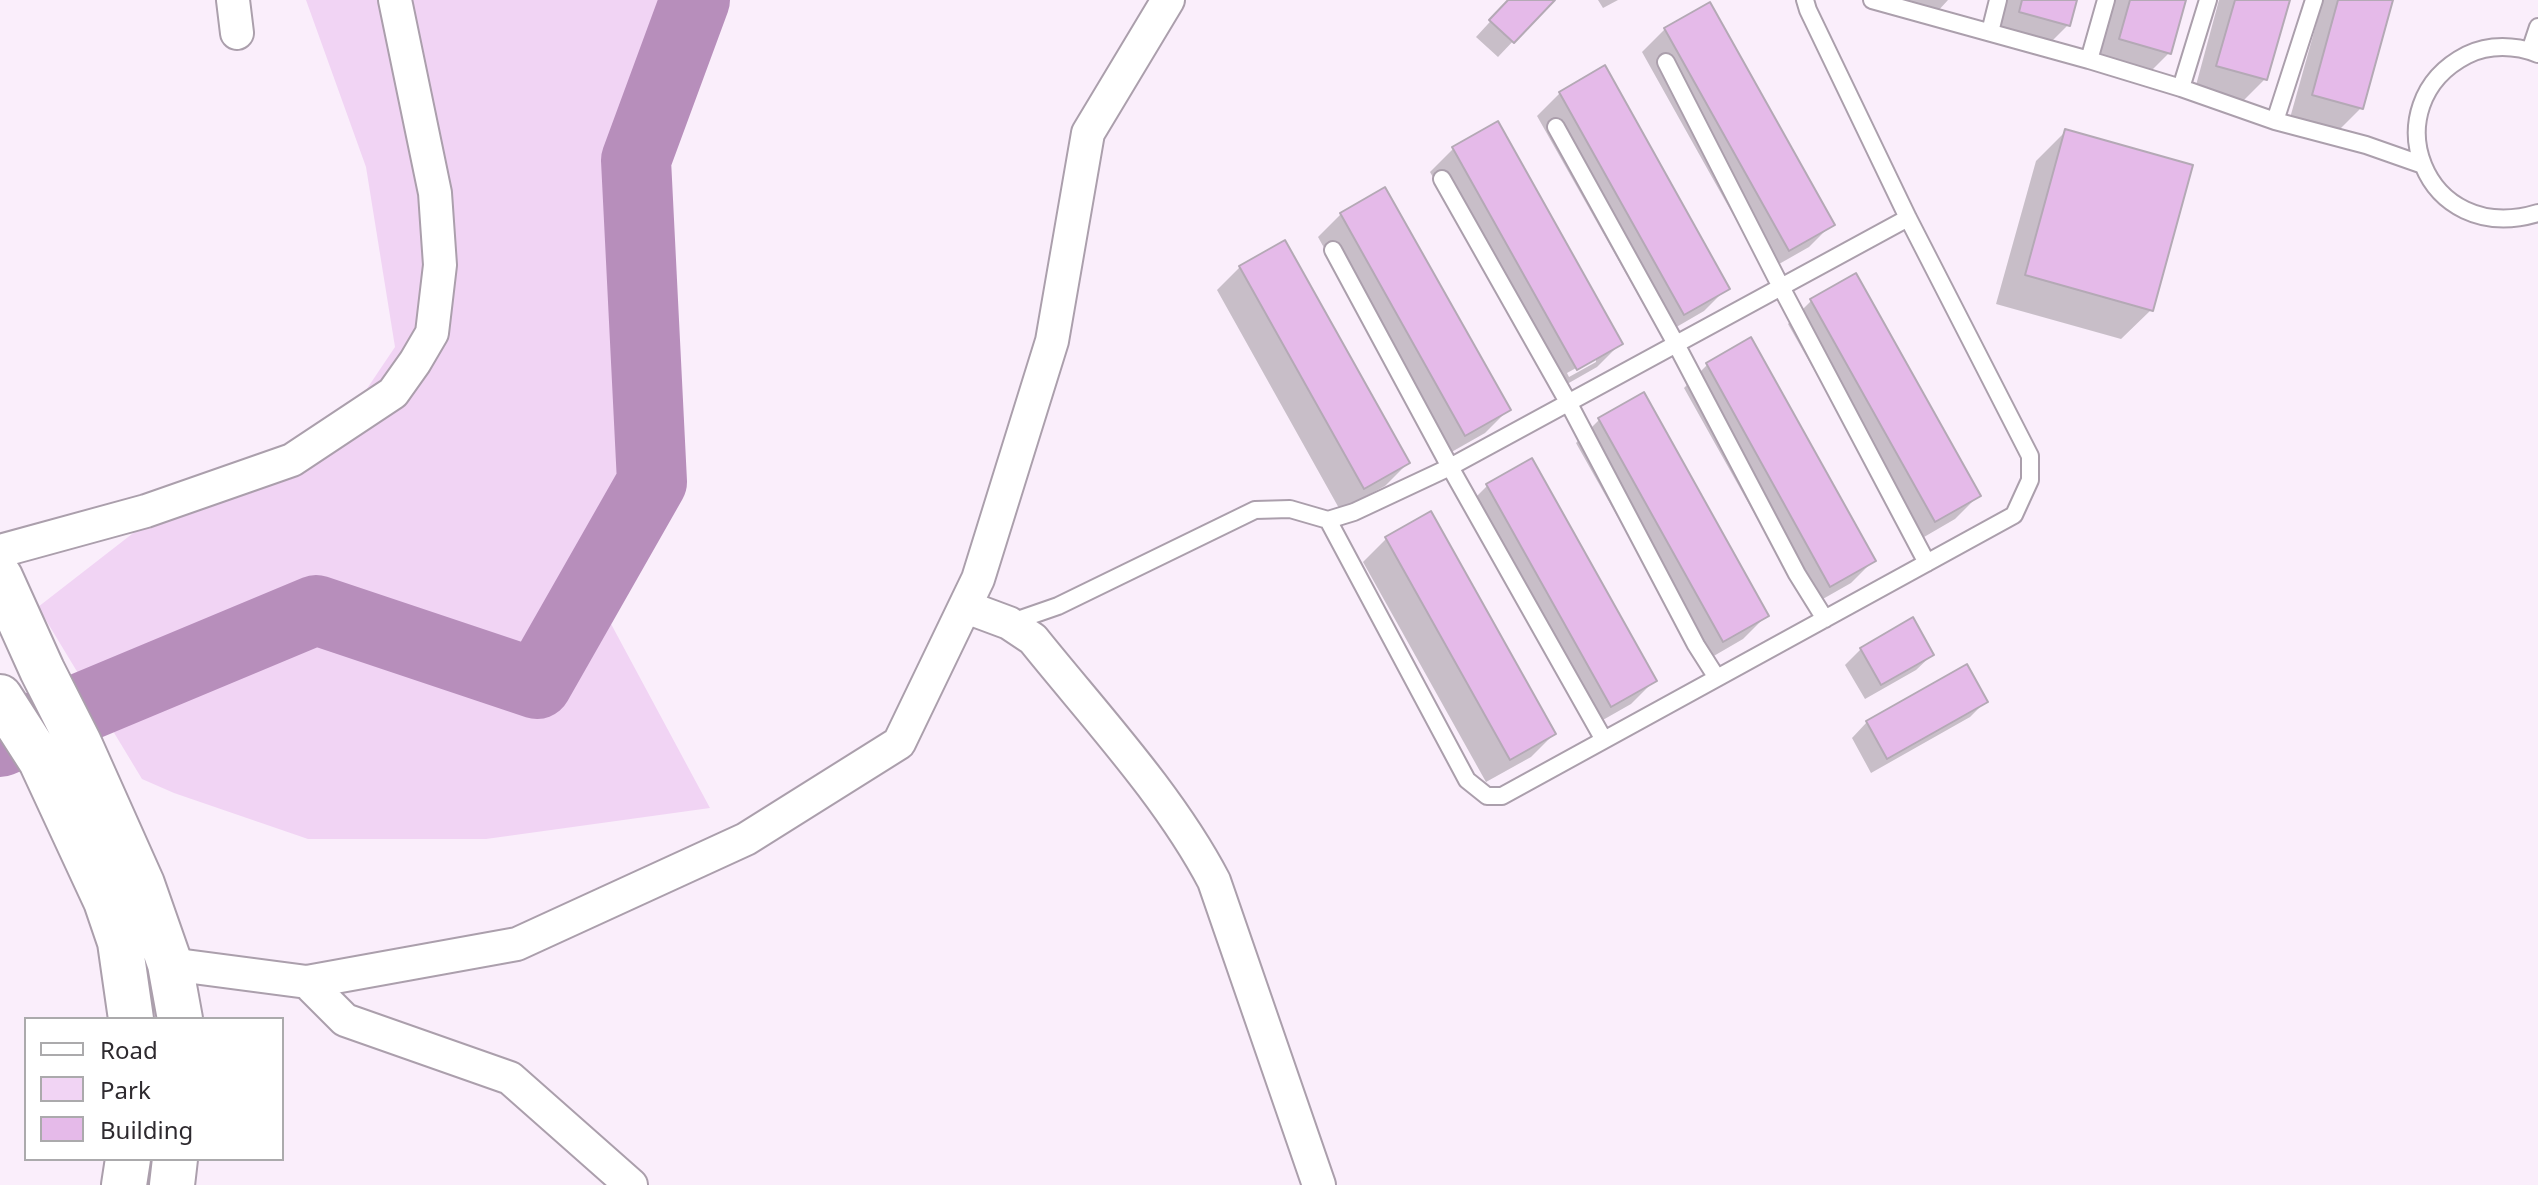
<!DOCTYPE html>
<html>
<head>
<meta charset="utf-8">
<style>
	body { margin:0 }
	#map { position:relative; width:2538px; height:1185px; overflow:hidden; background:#faeefb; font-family:"Noto Sans",sans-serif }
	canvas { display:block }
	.legend { position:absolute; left:24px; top:1017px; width:260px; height:144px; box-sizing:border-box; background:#fff; border:2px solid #abaaac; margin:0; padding:10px 14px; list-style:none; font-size:24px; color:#2e2a2f }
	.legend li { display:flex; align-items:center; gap:16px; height:40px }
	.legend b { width:40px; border:2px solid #abaaac }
</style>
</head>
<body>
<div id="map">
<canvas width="2538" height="1185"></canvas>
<ul class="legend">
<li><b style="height:10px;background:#fff"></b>Road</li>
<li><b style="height:22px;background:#f1d4f4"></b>Park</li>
<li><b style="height:22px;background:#e5bae9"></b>Building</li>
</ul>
</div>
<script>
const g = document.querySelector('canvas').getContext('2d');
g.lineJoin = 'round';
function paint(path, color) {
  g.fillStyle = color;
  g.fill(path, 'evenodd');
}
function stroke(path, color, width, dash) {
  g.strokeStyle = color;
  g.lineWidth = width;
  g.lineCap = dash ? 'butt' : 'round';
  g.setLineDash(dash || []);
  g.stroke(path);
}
const green = new Path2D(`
	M306 0H695L636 160 652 482 610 622 710 808 486 839H308L174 793 142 779 38 607 159 513 323 454 395 347 366 167Z`);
const shadow = new Path2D(`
	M1510 0H1552L1498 57 1476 37Z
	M1598 0H1618L1603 8Z
	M1896 0H1948L1937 12Z
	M2007 0H2075L2068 25 2045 48 1997 35Z
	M2115 0H2184L2169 53 2146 76 2098 62Z
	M2219 0H2287L2265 79 2242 102 2195 89Z
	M2323 0H2391L2361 108 2338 131 2290 118Z
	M1665 29 1832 224 1809 247 1765 272 1642 52Z
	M1560 93 1727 288 1704 311 1661 336 1537 116Z
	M2066 131 2151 310 2121 339 1996 304 2036 161Z
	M1453 149 1620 344 1597 367 1553 392 1430 172ZM1596 357V362L1569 377 1567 373Z
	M1341 214 1508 410 1485 433 1441 458 1318 237Z
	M1240 267 1408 463 1385 486 1340 510 1217 290Z
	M1811 301 1978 496 1955 519 1912 544 1788 324Z
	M1707 365 1874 560 1851 583 1807 608 1684 388Z
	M1643 395 1766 616 1743 639 1700 664 1576 443 1599 420Z
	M1487 486 1654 681 1631 704 1587 729 1464 509Z
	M1386 539 1554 734 1531 757 1486 782 1363 562Z
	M1861 649 1932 655 1916 670 1865 699 1845 665Z
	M1985 702 1970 717 1871 773 1852 738 1867 722Z`);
const river = new Path2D(`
	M0 742 316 610 537 684 652 482 636 160 695 0`);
const building = new Path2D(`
	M1508 0H1555L1514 43 1489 20Z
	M2022 0H2077L2070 26 2019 12Z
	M2130 0H2186L2171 54 2119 39Z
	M2235 0H2290L2267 80 2216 66Z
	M2338 0H2393L2363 109 2312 95Z
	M1710 2 1835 225 1789 251 1664 28Z
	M1605 65 1730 289 1684 315 1559 92Z
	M1498 121 1623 344 1577 370 1452 147Z
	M2065 129 2193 165 2153 311 2025 275Z
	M1385 187 1511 410 1465 436 1340 213Z
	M1285 240 1410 463 1364 489 1239 266Z
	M1856 273 1981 496 1935 522 1810 299Z
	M1751 337 1876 561 1830 587 1706 363Z
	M1644 392 1769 616 1723 642 1598 418Z
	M1532 458 1657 681 1611 707 1486 484Z
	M1431 511 1556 734 1510 760 1385 537Z
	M1913 617 1934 655 1881 685 1860 648Z
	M1967 664 1988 702 1887 759 1866 721Z`);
const service = new Path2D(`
	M1872 0 2089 60 2181 88 2275 121 2366 145 2423 165
	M1990 32 1998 0
	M2530 51 2538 27
	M2538 54C2516 45 2489 44 2467 55 2371 104 2423 248 2538 213
	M2089 60 2106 0
	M1666 62 1781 287 1927 563
	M2181 88 2208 0
	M2275 121 2314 0
	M1556 127 1676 344 1797 574 1825 619
	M1442 179 1568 402 1696 645 1717 678
	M1333 250 1450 467 1604 740
	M1328 520 1467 780 1487 796H1502L2014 515 2030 480V456L1908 218 1808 10 1805 0
	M1009 623 1058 606 1255 510 1290 509 1328 520 1354 512 1450 467 1908 218`);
const minor = new Path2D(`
	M233 0 237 33
	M0 551 146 511 292 460 393 393 415 362 432 333 440 265 435 193 395 0
	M966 607 1009 623 1033 639C1094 715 1169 795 1214 881L1319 1185
	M170 964 307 982 517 944 746 839 899 743 978 579 1052 341 1088 133 1168 0
	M307 982 345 1020 510 1078 631 1185`);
const primary = new Path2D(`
	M0 577 42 670 79 743 142 884 170 964 180 1019
	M0 697 41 761 106 901 120 942 131 1019
	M124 1185 128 1159
	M172 1185 175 1159`);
paint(green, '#f1d4f4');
paint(shadow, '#0003');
stroke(river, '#b78ebb', 70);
paint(building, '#e5bae9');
stroke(building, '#b4a9b5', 2);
stroke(service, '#ab9fac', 20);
stroke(minor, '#ab9fac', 36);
stroke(primary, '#ab9fac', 48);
stroke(service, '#fff', 16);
stroke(minor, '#fff', 32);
stroke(primary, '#fff', 44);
</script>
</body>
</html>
